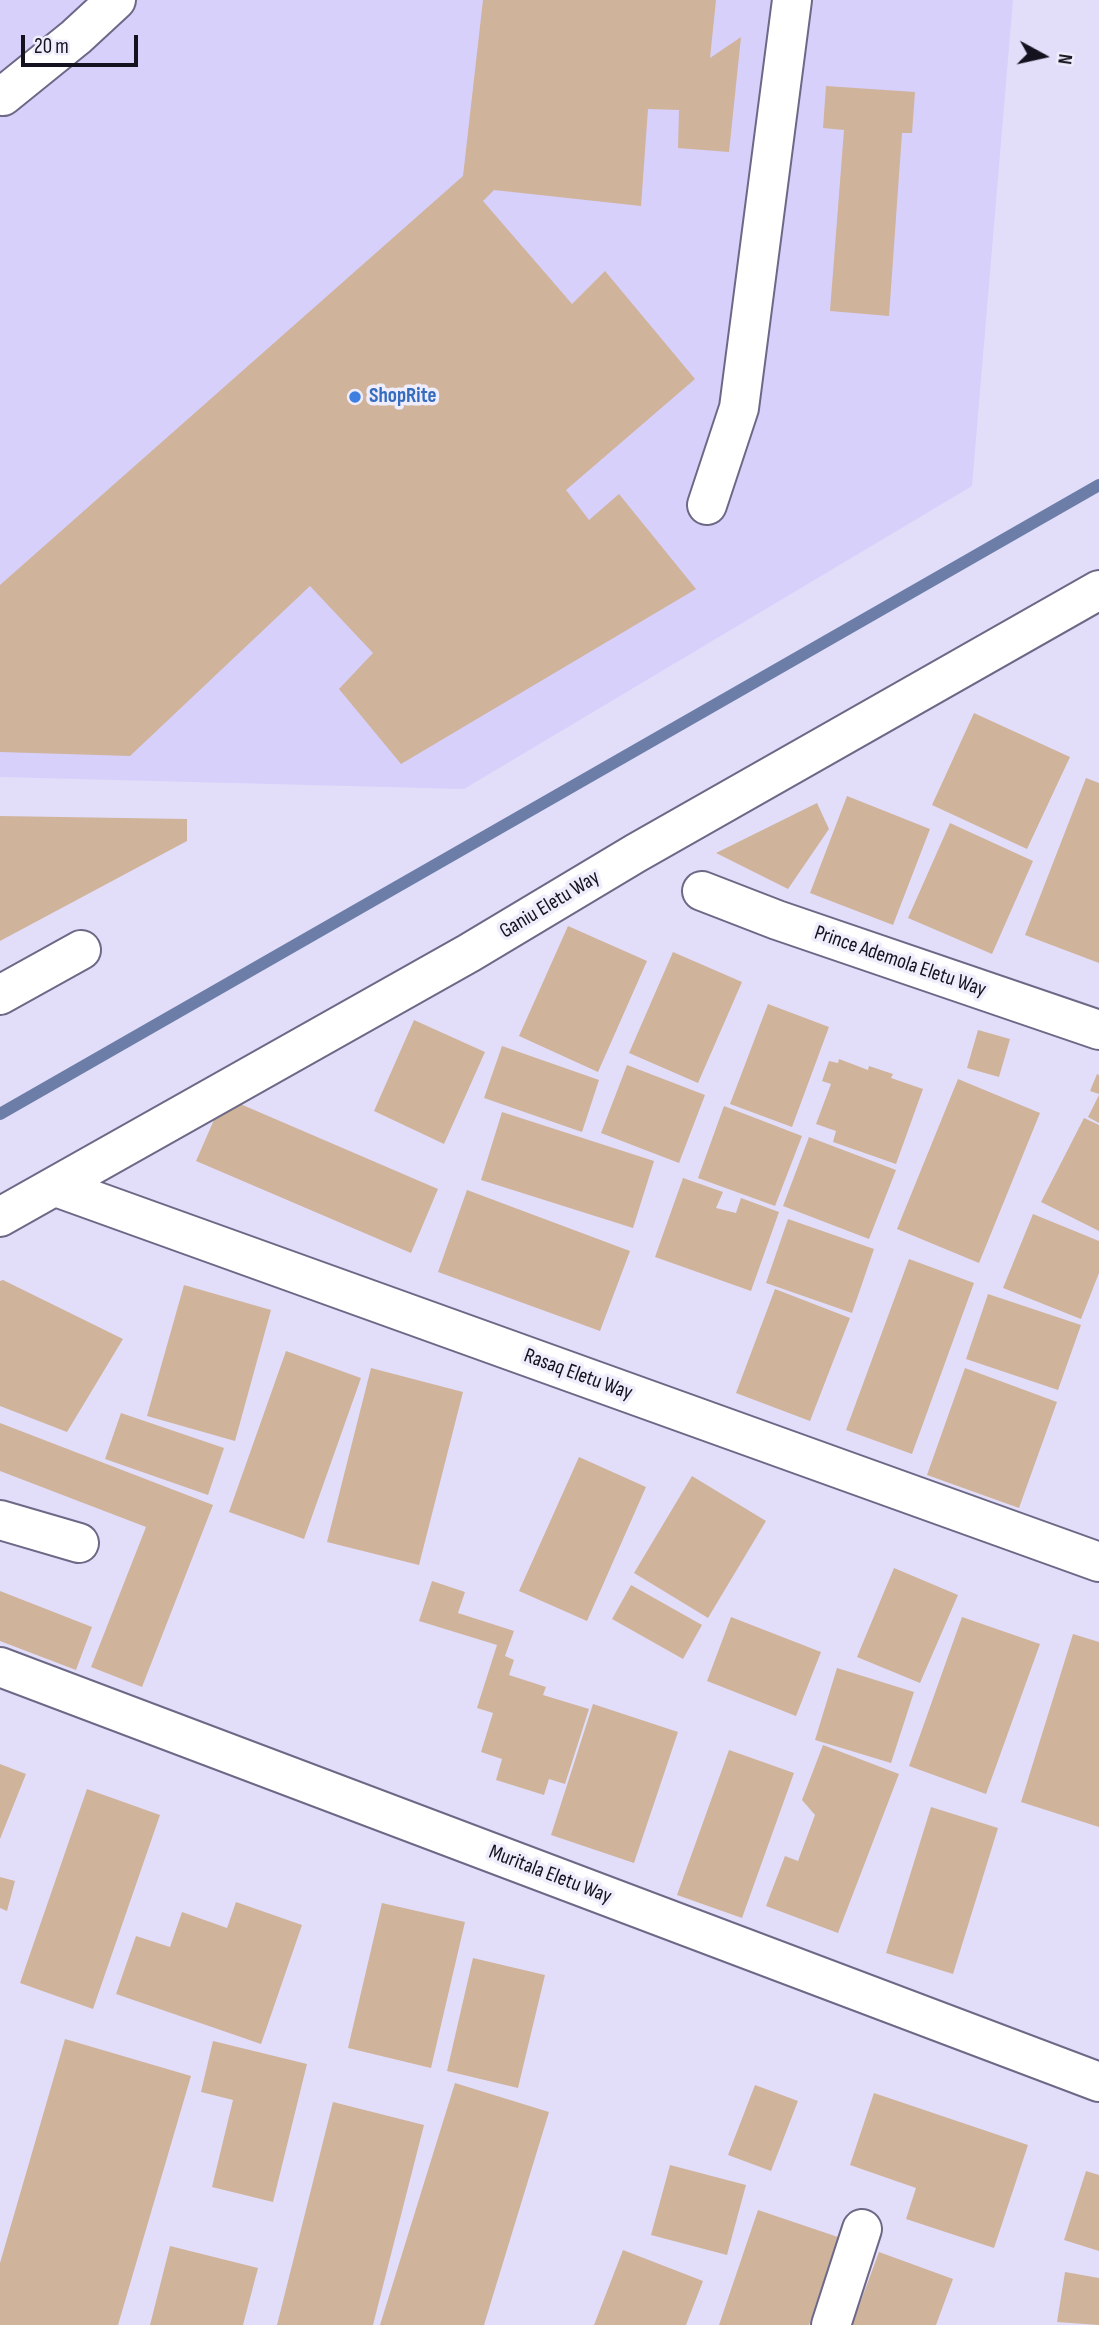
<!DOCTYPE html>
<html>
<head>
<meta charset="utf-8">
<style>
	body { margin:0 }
	#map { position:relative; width:1099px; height:2325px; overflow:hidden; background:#e2defa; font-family:"Sofia Sans Condensed",sans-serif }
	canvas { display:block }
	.north { position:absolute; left:1008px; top:21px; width:70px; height:70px; -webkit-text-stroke:5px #efedfb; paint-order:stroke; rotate:98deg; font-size:19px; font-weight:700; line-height:28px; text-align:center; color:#14121e }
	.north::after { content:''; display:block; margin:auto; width:24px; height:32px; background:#14121e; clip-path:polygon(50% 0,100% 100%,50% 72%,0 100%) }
	.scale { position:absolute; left:21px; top:35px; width:117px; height:32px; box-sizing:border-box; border:4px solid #14121e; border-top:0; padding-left:9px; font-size:21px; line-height:24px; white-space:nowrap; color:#14121e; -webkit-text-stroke:5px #efedfb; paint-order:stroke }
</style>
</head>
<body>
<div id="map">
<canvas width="1099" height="2325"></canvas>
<div class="north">N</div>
<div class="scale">20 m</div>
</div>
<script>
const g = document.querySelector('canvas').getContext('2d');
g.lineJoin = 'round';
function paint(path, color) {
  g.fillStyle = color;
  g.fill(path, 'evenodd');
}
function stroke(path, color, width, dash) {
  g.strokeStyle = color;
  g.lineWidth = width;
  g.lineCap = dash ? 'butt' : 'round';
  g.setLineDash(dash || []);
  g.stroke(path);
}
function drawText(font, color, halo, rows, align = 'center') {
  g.font = font + ' "Sofia Sans Condensed",sans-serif';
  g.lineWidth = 7;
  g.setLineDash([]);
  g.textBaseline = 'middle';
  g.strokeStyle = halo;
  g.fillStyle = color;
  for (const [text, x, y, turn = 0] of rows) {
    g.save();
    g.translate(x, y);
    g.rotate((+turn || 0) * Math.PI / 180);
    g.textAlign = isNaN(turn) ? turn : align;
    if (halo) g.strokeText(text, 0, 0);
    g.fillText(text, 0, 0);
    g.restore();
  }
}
const built = new Path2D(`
	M0 0H1013L972 486 464 789 0 777Z`);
const stream = new Path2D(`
	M0 1114 1099 485`);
const building = new Path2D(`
	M483 0H716L710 58 741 37 729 152 678 148 679 110 648 109 641 206 494 190 483 201 572 304 605 271 695 379 566 490 589 520 619 494 696 589 401 764 339 689 373 653 310 586 130 756 0 752V585L463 176Z
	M826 86 915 92 912 133H902L889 316 830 311 844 130 823 128Z
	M974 713 1070 757 1027 849 932 805Z
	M1086 778 1099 783V963L1025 935Z
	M847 796 930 829 893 925 810 893Z
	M817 803 829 829 788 889 716 853Z
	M0 816 187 819V841L0 941Z
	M950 823 1033 861 992 954 908 918Z
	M568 926 647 961 598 1072 519 1036Z
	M673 952 742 982 698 1083 629 1053Z
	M768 1004 829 1027 792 1127 730 1104Z
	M414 1020 485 1052 444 1144 374 1111Z
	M978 1030 1010 1039 999 1077 967 1068Z
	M502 1046 599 1080 582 1132 484 1098Z
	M839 1059 868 1070 869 1066 893 1074 891 1078 923 1089 896 1164 833 1142 836 1131 816 1124 831 1084 822 1081 829 1061 838 1063Z
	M627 1065 705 1095 679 1163 601 1133Z
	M1097 1074 1099 1075V1094L1090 1091Z
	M958 1079 1040 1113 979 1263 897 1229Z
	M1099 1095V1123L1088 1117Z
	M224 1097 438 1189 411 1253 196 1161Z
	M724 1106 802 1136 775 1206 698 1178Z
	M502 1112 654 1161 633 1228 481 1180Z
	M1084 1118 1099 1125V1231L1041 1202Z
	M809 1137 896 1170 869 1239 783 1206Z
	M683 1178 723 1192 716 1208 736 1213 741 1198 779 1212 751 1291 655 1257Z
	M467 1190 630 1251 600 1331 438 1272Z
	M1033 1214 1099 1241V1273L1081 1319 1003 1288Z
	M788 1219 874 1249 852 1313 766 1283Z
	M909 1259 974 1283 912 1454 846 1430Z
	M3 1280 123 1339 67 1432 0 1406V1281Z
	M184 1285 271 1310 235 1441 147 1416Z
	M775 1289 850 1318 810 1421 736 1393Z
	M988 1294 1081 1325 1058 1390 966 1359Z
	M286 1351 361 1378 304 1539 229 1512Z
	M371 1368 463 1392 419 1565 327 1542Z
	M965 1368 1057 1402 1019 1508 927 1475Z
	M121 1413 224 1448 208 1495 105 1459Z
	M0 1423 213 1505 142 1687 91 1667 146 1527 0 1471Z
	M579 1457 646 1487 587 1621 519 1591Z
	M692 1476 766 1521 708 1618 634 1573Z
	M894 1568 958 1595 920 1683 857 1657Z
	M432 1581 465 1592 458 1613 514 1631 505 1656 514 1660 509 1675 546 1687 543 1695 589 1709 565 1784 549 1779 544 1795 496 1780 502 1759 481 1752 493 1713 477 1708 497 1645 419 1621Z
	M631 1585 702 1625 683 1659 612 1619Z
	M0 1591 92 1627 76 1670 0 1641Z
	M731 1617 821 1652 796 1716 707 1681Z
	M962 1617 1040 1644 986 1794 909 1766Z
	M1073 1634 1099 1642V1827L1021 1802Z
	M837 1668 914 1692 891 1763 815 1740Z
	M593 1704 678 1732 634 1863 551 1835Z
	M823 1745 899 1774 838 1933 766 1906 785 1856 798 1861 815 1815 802 1800Z
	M729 1750 794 1773 742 1918 677 1895Z
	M0 1764 26 1774 0 1839Z
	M87 1789 160 1815 93 2009 20 1983Z
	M931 1807 998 1828 953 1974 886 1953Z
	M0 1877 15 1881 7 1911 0 1908Z
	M236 1902 302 1925 261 2044 116 1994 136 1936 170 1947 182 1912 227 1928Z
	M382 1903 465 1922 431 2068 348 2048Z
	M473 1958 545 1975 518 2088 447 2071Z
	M65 2039 191 2076 118 2325H0V2263Z
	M213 2041 307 2064 273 2202 212 2187 233 2100 201 2092Z
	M455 2083 549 2112 484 2325H380Z
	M755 2085 798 2101 771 2171 728 2155Z
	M874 2093 1028 2145 994 2248 906 2219 916 2188 850 2165Z
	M333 2102 424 2125 373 2325H277Z
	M670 2165 746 2185 727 2255 651 2235Z
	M1086 2171 1099 2175V2251L1064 2240Z
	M758 2210 838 2237 809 2325H719Z
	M170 2246 258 2268 243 2325H150Z
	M623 2250 703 2281 686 2325H594Z
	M879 2252 953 2279 936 2325H852Z
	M1065 2272 1099 2278V2325L1057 2322Z`);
const minor = new Path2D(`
	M3 96 76 37 116 0
	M707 505 739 408 792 0
	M702 891 777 920 1099 1030
	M0 995 81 950
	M56 1187 1099 1562
	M0 1217 469 953 636 853 1099 590
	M0 1520 79 1543
	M0 1667 1099 2082
	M831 2325 862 2229`);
const markers = [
	[355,397,7,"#3f7fe0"]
];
const shopNames = [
	["ShopRite",369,397]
];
const streetNames = [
	["Ganiu Eletu Way",550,905,-31],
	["Prince Ademola Eletu Way",900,962,19],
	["Rasaq Eletu Way",578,1375,20],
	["Muritala Eletu Way",550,1875,21]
];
paint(built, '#d7d0fa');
stroke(stream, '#6c7ea8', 12);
paint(building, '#d0b39b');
stroke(minor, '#6c6886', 42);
stroke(minor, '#fff', 38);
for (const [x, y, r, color] of markers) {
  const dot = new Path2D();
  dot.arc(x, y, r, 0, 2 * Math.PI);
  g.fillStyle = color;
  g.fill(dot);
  stroke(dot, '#efedfb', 2.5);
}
drawText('bold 21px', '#366cbe', '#efedfb', shopNames, 'left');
drawText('21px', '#14121e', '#efedfb', streetNames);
</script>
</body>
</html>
